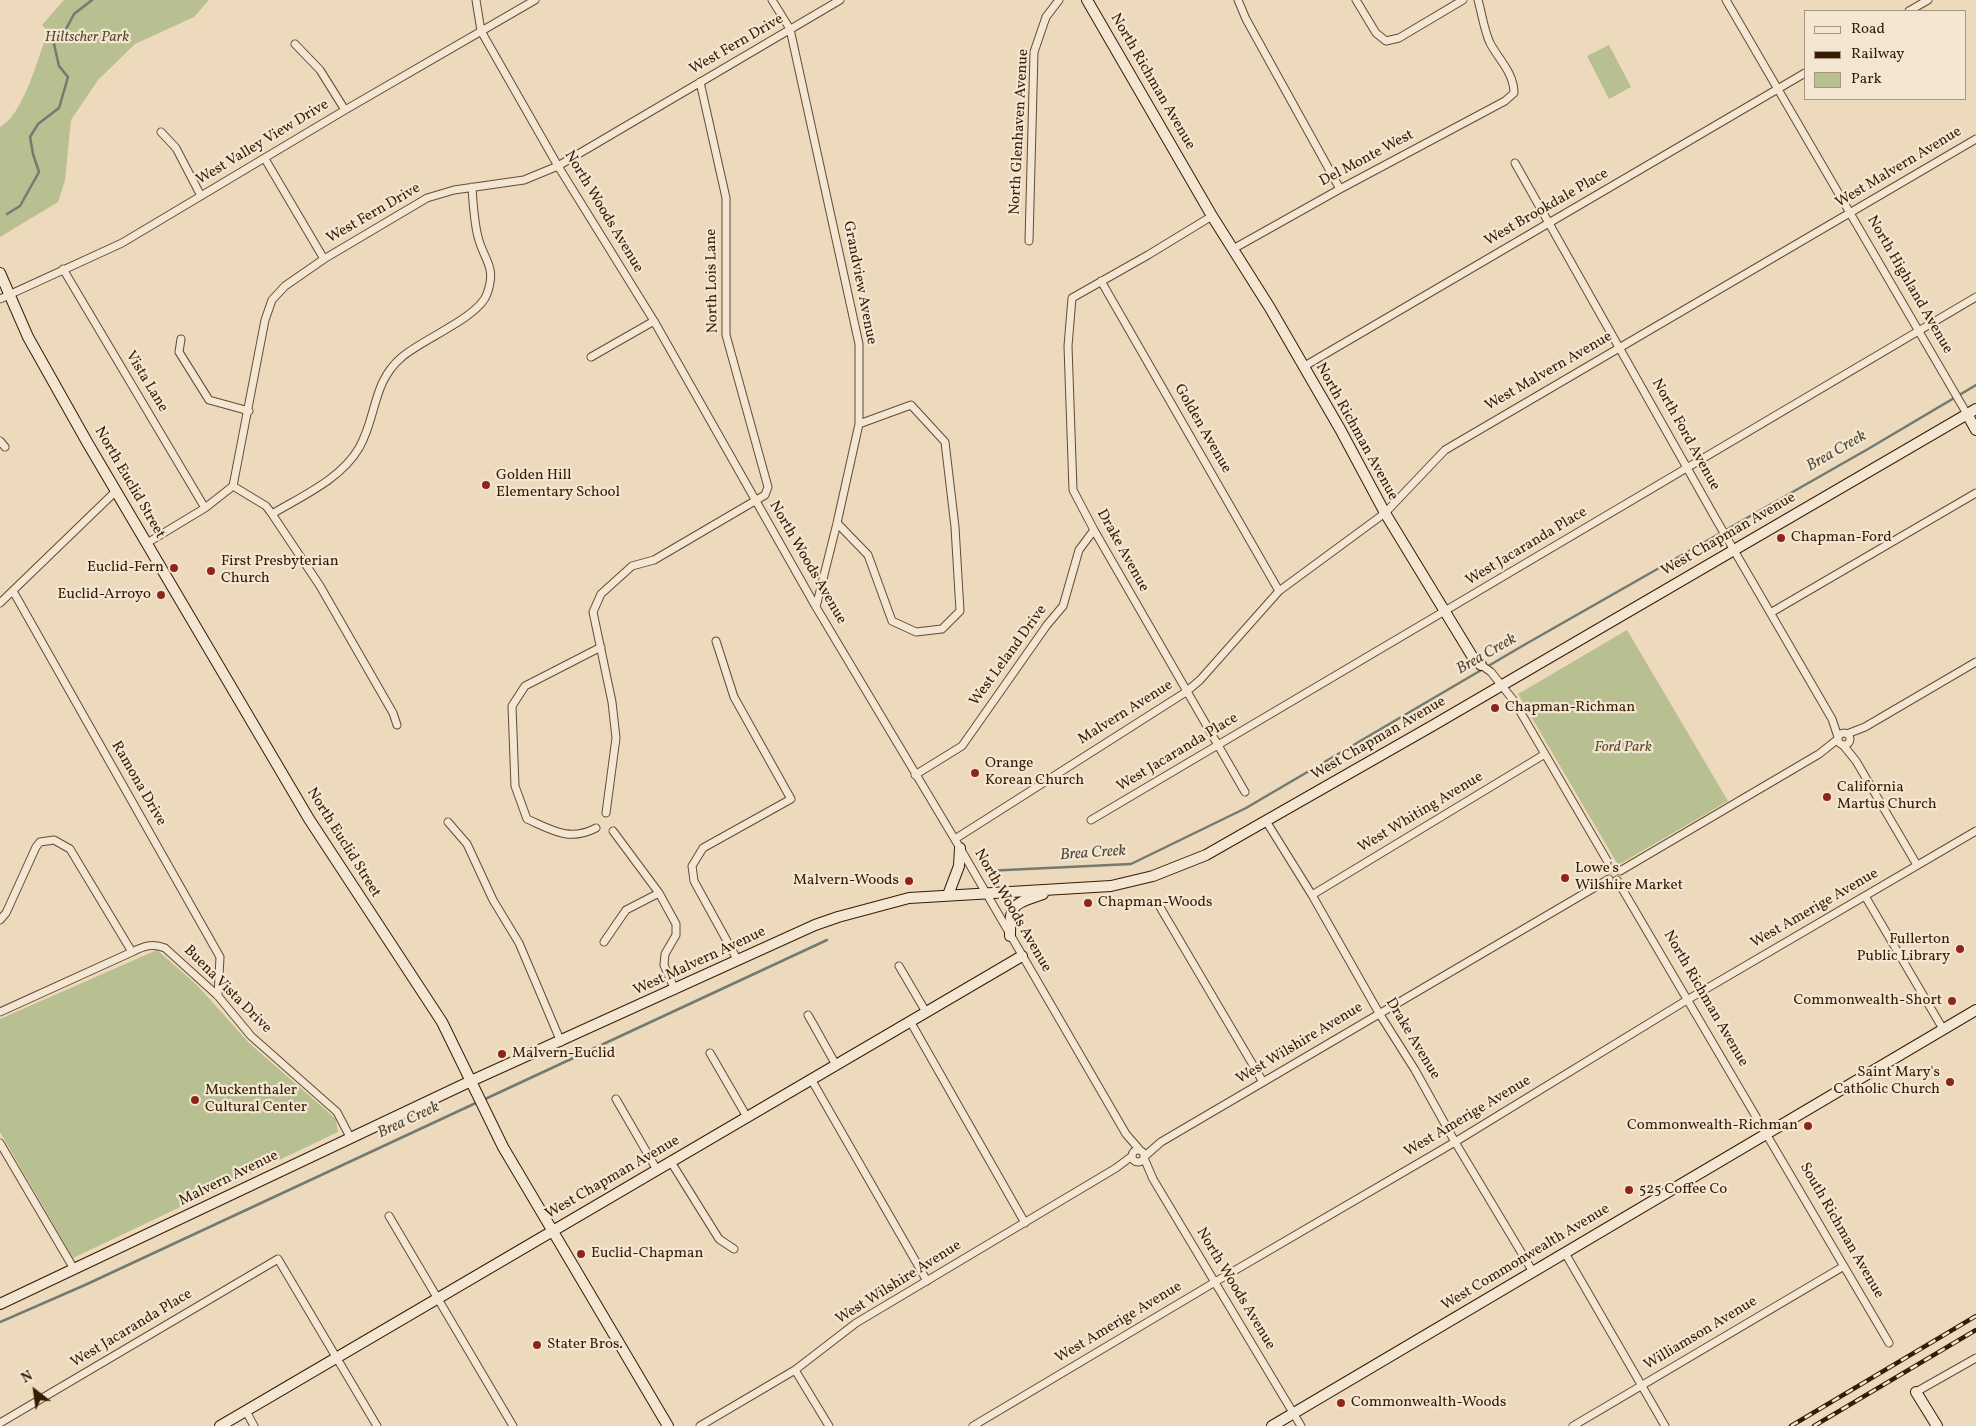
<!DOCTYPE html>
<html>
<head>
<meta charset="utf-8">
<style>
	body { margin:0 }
	#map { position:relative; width:1976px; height:1426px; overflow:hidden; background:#edd9bc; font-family:Vollkorn,serif }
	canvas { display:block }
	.legend { position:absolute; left:1804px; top:10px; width:162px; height:90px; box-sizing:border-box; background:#f3e6d3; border:1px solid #a79580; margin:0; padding:6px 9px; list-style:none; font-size:15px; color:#361c03 }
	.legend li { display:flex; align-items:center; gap:10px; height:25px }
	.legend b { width:25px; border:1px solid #a79580 }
	.north { position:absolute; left:10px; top:1366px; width:50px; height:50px; -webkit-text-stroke:4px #f3e6d3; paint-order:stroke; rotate:330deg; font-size:14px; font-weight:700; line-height:20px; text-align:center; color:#361c03 }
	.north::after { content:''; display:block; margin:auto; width:18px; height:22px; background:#361c03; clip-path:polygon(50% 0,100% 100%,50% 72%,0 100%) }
</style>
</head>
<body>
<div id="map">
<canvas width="1976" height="1426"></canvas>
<ul class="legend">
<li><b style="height:6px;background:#f3e6d3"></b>Road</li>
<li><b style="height:6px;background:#361c03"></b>Railway</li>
<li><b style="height:14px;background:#b8bf91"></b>Park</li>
</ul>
<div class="north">N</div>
</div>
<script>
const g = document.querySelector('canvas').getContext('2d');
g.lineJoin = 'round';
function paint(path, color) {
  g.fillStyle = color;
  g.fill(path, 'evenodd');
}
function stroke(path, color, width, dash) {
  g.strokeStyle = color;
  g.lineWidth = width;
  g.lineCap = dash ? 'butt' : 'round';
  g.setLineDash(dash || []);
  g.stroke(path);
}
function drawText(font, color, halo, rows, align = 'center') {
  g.font = font + ' Vollkorn,serif';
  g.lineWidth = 4.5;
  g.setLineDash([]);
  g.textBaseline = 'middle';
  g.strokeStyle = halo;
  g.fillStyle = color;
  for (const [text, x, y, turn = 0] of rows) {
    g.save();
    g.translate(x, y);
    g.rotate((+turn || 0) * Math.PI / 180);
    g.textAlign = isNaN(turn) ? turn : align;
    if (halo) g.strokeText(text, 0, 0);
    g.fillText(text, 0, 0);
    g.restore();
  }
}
const green = new Path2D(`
	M64 0H209L194 17 135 44 98 80 71 120 65 180 58 202 0 237V127C23 116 39 55 48 31L42 25Z
	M1609 45 1631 87 1609 99 1587 56Z
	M1627 630 1728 801 1618 865 1518 694Z
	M157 950 197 985 249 1043 336 1119 338 1132 73 1258 0 1132V1019Z`);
const stream = new Path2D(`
	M7 214 20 206 39 172 33 154 30 137 38 124 59 108 68 77 59 66 54 44 57 38 66 29 74 14 92 0
	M985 871 1131 864 1246 808 1524 645 1868 449 1976 385
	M483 1100 827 940
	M0 1322 85 1285 478 1102`);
const street = new Path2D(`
	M476 0 481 31 558 166 654 321 816 607 960 848 1126 1134 1139 1149
	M772 0 790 29 859 344V424L837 523 816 607
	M1238 0 1246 19 1340 189
	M1356 0 1376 33 1386 41 1399 38 1463 0
	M1726 0 1967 414
	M1909 11 1928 0
	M295 44 320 70 345 110
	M161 132 176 148 201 196
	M265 159 324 259
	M1515 163 1717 521 1832 719 1838 737
	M1212 216 1148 255 1072 298 1068 346 1073 490 1094 530 1245 792
	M1029 241 1034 52 1046 17 1059 0
	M1233 249 1340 189 1505 101 1514 93C1514 73 1499 60 1490 43 1484 30 1482 14 1478 0
	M63 269 205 508
	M1101 281 1279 591
	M0 299 122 243 345 110 535 0
	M181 339 179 352 209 400 249 411
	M591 357 654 321
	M1303 367 1805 73
	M0 441 5 447
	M233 486 266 506 272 514 320 586 393 713 397 725
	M272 514C302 496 341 479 359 448 377 417 372 382 402 357 423 339 479 317 487 294 497 266 484 261 478 237 474 221 473 204 472 187
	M837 523 868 555 892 621 916 632 942 629 960 611 955 527 945 442 911 405 859 424
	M147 543 205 508 233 486 265 320 272 300 285 286 324 259 427 198 454 190 524 180 558 166 840 0
	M13 591 220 957 218 996
	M0 603 116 491
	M1772 612 1976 493
	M716 641 734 697 791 799 703 848 692 866 694 881 738 961
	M1481 665 1491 672 1514 701 1612 869
	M1838 739a6 6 0 1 1 12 0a6 6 0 1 1-12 0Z
	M1847 734 1865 727 1976 662
	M1843 745 1856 761 1917 865
	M915 775 962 746 1047 625 1063 606 1079 550 1094 530
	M606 813 616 738 612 702 593 612 601 594 632 566 654 560 765 495 768 487 726 335V198L700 82
	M1091 820 1976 297
	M1266 821 1312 895 1379 1013 1415 1070 1455 1142 1533 1272
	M448 822 467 844 493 900 519 943 561 1042
	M596 828C569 842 552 830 527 819L515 786 512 706 525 686 601 647
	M613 831 659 893 676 924V935L665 954 664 965 675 990
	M955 839 1186 692 1200 680 1279 591 1385 513 1445 450 1976 139
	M1620 871 1819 754 1838 739
	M1617 880 1889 1343
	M1312 895 1545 754
	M1865 896 1943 1029
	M1157 902 1263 1082
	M0 920 6 913 36 847 40 842 54 840 70 849 132 952
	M604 942 626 910 659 893
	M899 966 926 1012
	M0 1012 132 952C144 946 152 943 165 948L218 996 251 1036 337 1112 350 1137
	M808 1015 836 1065
	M910 1021 1025 1223
	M710 1053 747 1117
	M811 1079 927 1281
	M616 1099 657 1170
	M0 1143 74 1269
	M1132 1156a6 6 0 1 1 12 0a6 6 0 1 1-12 0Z
	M1145 1156 1161 1142 1609 879
	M1144 1158 1153 1179 1301 1426
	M671 1162 719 1239 734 1249
	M389 1216 513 1426
	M1565 1253 1665 1426
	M795 1370 829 1426
	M1916 1392 1976 1358
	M246 1411 254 1426
	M0 1423 278 1259 377 1426
	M700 1426 795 1370 856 1323 1116 1168 1132 1156
	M973 1426 1215 1282 1455 1142 1687 1000 1976 831
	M1573 1426 1844 1266`);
const secondary = new Path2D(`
	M1087 0 1212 216 1270 308 1340 429 1385 513 1472 656 1481 665
	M0 273 28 337 87 442 309 819 442 1022 503 1147 668 1426
	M1967 414 1976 430
	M948 895 959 866 960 848
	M1010 936C1010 902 1013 905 1043 894
	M0 1304 471 1081 815 925 838 917 909 898 1111 886 1153 876 1206 855 1432 726 1976 409
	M1916 1392 1937 1426
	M220 1426 1022 956
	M1272 1426 1976 1010`);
const rail = new Path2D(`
	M1791 1426 1976 1316
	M1814 1426 1976 1330`);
const markers = [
	[486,485,5,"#8f2418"],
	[1781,538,5,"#8f2418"],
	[174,568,5,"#8f2418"],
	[211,571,5,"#8f2418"],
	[161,595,5,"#8f2418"],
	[1495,708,5,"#8f2418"],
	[975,773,5,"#8f2418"],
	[1827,797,5,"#8f2418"],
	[1565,878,5,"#8f2418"],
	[909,881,5,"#8f2418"],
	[1088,903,5,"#8f2418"],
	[1960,949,5,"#8f2418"],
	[1952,1001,5,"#8f2418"],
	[502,1054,5,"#8f2418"],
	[1950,1082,5,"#8f2418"],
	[195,1100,5,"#8f2418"],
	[1808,1126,5,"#8f2418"],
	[1629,1190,5,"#8f2418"],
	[581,1254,5,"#8f2418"],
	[537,1345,5,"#8f2418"],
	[1341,1403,5,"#8f2418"]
];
const parkNames = [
	["Hiltscher Park",87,38],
	["Ford Park",1623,748]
];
const streetNames = [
	["West Fern Drive",737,45,-30],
	["North Richman Avenue",1152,82,60],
	["North Glenhaven Avenue",1020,132,-87],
	["West Valley View Drive",263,143,-31],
	["Del Monte West",1367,159,-28],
	["West Malvern Avenue",1899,168,-31],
	["West Brookdale Place",1547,208,-30],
	["North Woods Avenue",603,212,59],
	["West Fern Drive",374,214,-30],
	["North Lois Lane",713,281,-91],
	["Grandview Avenue",859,283,79],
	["North Highland Avenue",1909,285,60],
	["West Malvern Avenue",1549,372,-30],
	["Vista Lane",146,382,59],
	["Golden Avenue",1202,429,60],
	["North Richman Avenue",1356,432,61],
	["North Ford Avenue",1685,435,61],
	["North Euclid Street",129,483,60],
	["West Chapman Avenue",1729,535,-30],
	["West Jacaranda Place",1527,547,-31],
	["Drake Avenue",1122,551,61],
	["North Woods Avenue",807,563,60],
	["West Leland Drive",1009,656,-54],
	["Malvern Avenue",1126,713,-32],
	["West Chapman Avenue",1379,739,-30],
	["West Jacaranda Place",1178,753,-31],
	["Ramona Drive",138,784,60],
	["West Whiting Avenue",1421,813,-31],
	["North Euclid Street",343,843,58],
	["West Amerige Avenue",1815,909,-30],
	["North Woods Avenue",1012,911,60],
	["West Malvern Avenue",700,962,-25],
	["Buena Vista Drive",227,990,45],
	["North Richman Avenue",1705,999,60],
	["Drake Avenue",1412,1039,59],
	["West Wilshire Avenue",1300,1044,-31],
	["West Amerige Avenue",1468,1117,-31],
	["West Chapman Avenue",613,1178,-30],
	["Malvern Avenue",229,1179,-26],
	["South Richman Avenue",1841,1231,60],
	["West Commonwealth Avenue",1526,1258,-31],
	["West Wilshire Avenue",899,1283,-32],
	["North Woods Avenue",1235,1289,59],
	["West Amerige Avenue",1119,1323,-31],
	["West Jacaranda Place",132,1329,-31],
	["Williamson Avenue",1701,1334,-31]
];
const poiNames = [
	["Golden Hill",496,476],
	["Elementary School",496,493],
	["Chapman-Ford",1791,538],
	["First Presbyterian",221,562],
	["Church",221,579],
	["Euclid-Fern",164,568,"right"],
	["Euclid-Arroyo",151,595,"right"],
	["Chapman-Richman",1505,708],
	["Orange",985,764],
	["Korean Church",985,781],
	["California",1837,788],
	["Martus Church",1837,805],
	["Lowe's",1575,869],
	["Wilshire Market",1575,886],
	["Malvern-Woods",899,881,"right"],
	["Chapman-Woods",1098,903],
	["Fullerton",1950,940,"right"],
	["Public Library",1950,957,"right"],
	["Commonwealth-Short",1942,1001,"right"],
	["Malvern-Euclid",512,1054],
	["Saint Mary's",1940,1073,"right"],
	["Catholic Church",1940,1090,"right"],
	["Muckenthaler",205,1091],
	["Cultural Center",205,1108],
	["Commonwealth-Richman",1798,1126,"right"],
	["525 Coffee Co",1639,1190],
	["Euclid-Chapman",591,1254],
	["Stater Bros.",547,1345],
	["Commonwealth-Woods",1351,1403]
];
const waterNames = [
	["Brea Creek",1837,452,-30],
	["Brea Creek",1487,655,-30],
	["Brea Creek",1093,854,-4],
	["Brea Creek",409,1121,-25]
];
paint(green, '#b8bf91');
stroke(stream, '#737a70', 2.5);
stroke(street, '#644b31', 9);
stroke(secondary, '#361c03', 12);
stroke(street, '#f3e6d3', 7);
stroke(secondary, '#f3e6d3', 10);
stroke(rail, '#361c03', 4.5);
stroke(rail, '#f3e6d3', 2.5, [8]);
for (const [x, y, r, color] of markers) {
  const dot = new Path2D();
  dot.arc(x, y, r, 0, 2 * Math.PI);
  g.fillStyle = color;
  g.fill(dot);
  stroke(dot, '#f3e6d3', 2);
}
drawText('italic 15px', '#5d4d2e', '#f3e6d3', parkNames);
drawText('15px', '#361c03', '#f3e6d3', streetNames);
drawText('15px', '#361c03', '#f3e6d3', poiNames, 'left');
drawText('italic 16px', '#554b3a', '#f3e6d3', waterNames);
</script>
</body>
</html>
